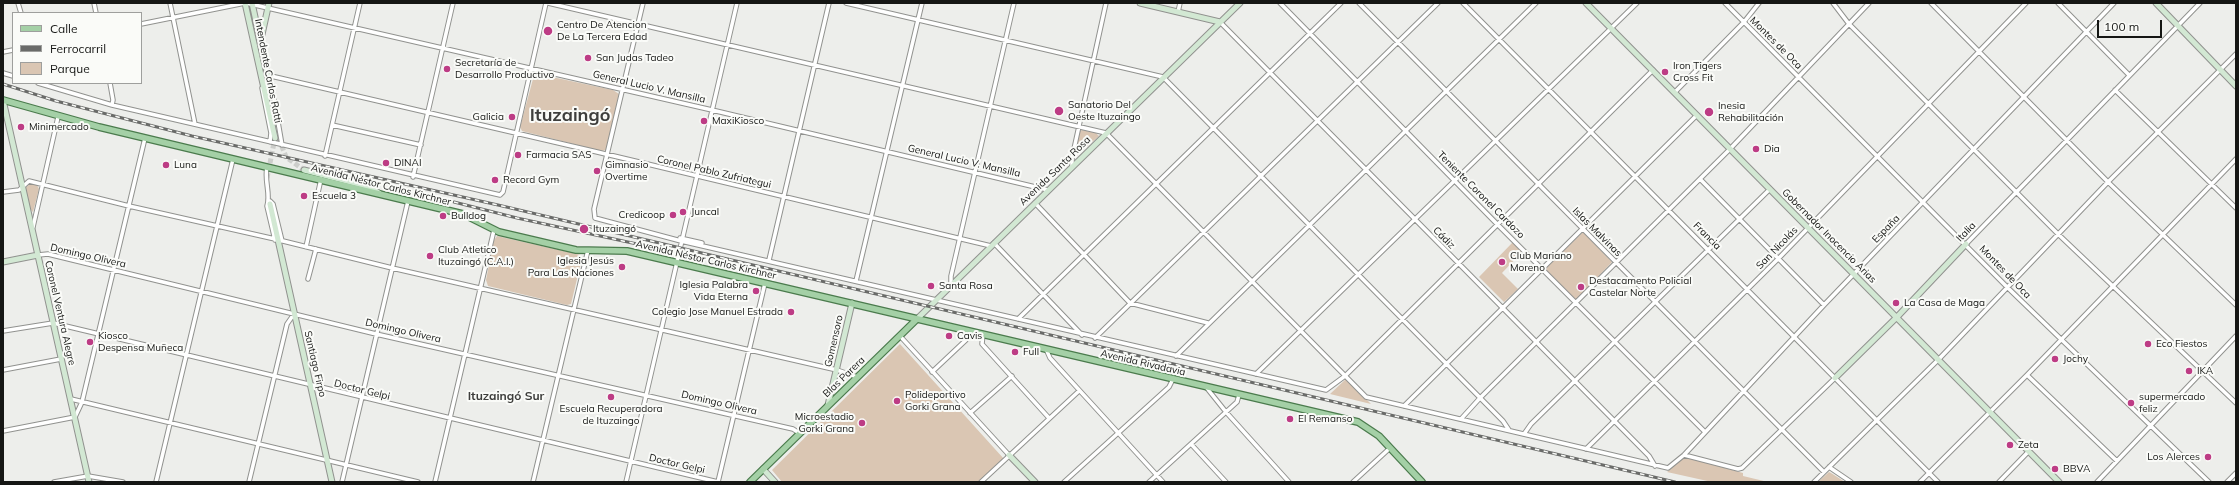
<!DOCTYPE html>
<html>
<head>
<meta charset="utf-8">
<style>
	body { margin:0 }
	#map { position:relative; width:2239px; height:485px; overflow:hidden; background:#edeeeb; font-family:Mulish,sans-serif }
	canvas { display:block }
	.frame { position:absolute; inset:0; border:4px solid #151614; pointer-events:none }
	.legend { position:absolute; left:12px; top:12px; width:130px; height:72px; box-sizing:border-box; background:#fafbf8; border:1px solid #9e9f9d; margin:0; padding:5px 7px; list-style:none; font-size:12px; color:#151614 }
	.legend li { display:flex; align-items:center; gap:8px; height:20px }
	.legend b { width:20px; border:1px solid #9e9f9d }
	.scale { position:absolute; left:2097px; top:20px; width:65px; height:18px; box-sizing:border-box; border:2px solid #151614; border-top:0; padding-left:5px; font-size:12px; line-height:14px; white-space:nowrap; color:#151614; -webkit-text-stroke:3px #fafbf8; paint-order:stroke }
</style>
</head>
<body>
<div id="map">
<canvas width="2239" height="485"></canvas>
<div class="frame"></div>
<ul class="legend">
<li><b style="height:5px;background:#a4d0a6"></b>Calle</li>
<li><b style="height:5px;background:#6a6b69"></b>Ferrocarril</li>
<li><b style="height:11px;background:#dac6b3"></b>Parque</li>
</ul>
<div class="scale">100 m</div>
</div>
<script>
const g = document.querySelector('canvas').getContext('2d');
g.lineJoin = 'round';
function paint(path, color) {
  g.fillStyle = color;
  g.fill(path, 'evenodd');
}
function stroke(path, color, width, dash) {
  g.strokeStyle = color;
  g.lineWidth = width;
  g.lineCap = dash ? 'butt' : 'round';
  g.setLineDash(dash || []);
  g.stroke(path);
}
function drawText(font, color, halo, rows, align = 'center') {
  g.font = font + ' Mulish,sans-serif';
  g.lineWidth = 4;
  g.setLineDash([]);
  g.textBaseline = 'middle';
  g.strokeStyle = halo;
  g.fillStyle = color;
  for (const [text, x, y, turn = 0] of rows) {
    g.save();
    g.translate(x, y);
    g.rotate((+turn || 0) * Math.PI / 180);
    g.textAlign = isNaN(turn) ? turn : align;
    if (halo) g.strokeText(text, 0, 0);
    g.fillText(text, 0, 0);
    g.restore();
  }
}
const green = new Path2D(`
	M538 74 613 90 619 94 606 150 601 151 522 131 520 127 533 79Z
	M1082 130 1096 133 1099 136 1074 158 1080 131Z
	M31 183 37 185 39 189 33 212 30 209 25 188Z
	M1583 232 1612 262 1576 300 1545 269Z
	M497 236 581 255 582 258 571 304 567 305 488 286 486 280 494 240Z
	M1513 242 1522 252 1502 273 1518 289 1504 302 1479 277Z
	M900 344 1004 459 980 482H782L772 470Z
	M1346 379 1371 404 1330 394Z
	M1685 457 1743 473V476L1768 482H1712L1667 472Z
	M1829 472 1831 473 1845 482H1818Z`);
const secondaryTunnel = new Path2D(`
	M279 139 286 157 304 170
	M267 178 275 138`);
const street = new Path2D(`
	M18 3 21 13
	M94 3 96 13
	M170 3 195 124
	M246 3 712 110 1048 190
	M548 3 1106 133 1366 397 1668 468 1684 455 1824 305 2114 3
	M643 3 594 209 595 218 681 241 1326 390 1345 376 1653 70
	M846 3 1163 77 1503 421 1509 430
	M1280 3 1497 224 1705 432
	M1359 3 1824 472
	M1463 3 1938 482
	M1725 3 2008 288 2209 482
	M1833 3 1849 24 2059 235 2236 403
	M1931 3 2108 182 2236 305
	M2058 3 2129 75
	M1178 12 1180 3
	M1220 22 1649 456 1655 466
	M141 24 245 3
	M3 52 13 50
	M3 73 13 76
	M270 76 282 145
	M271 76 593 151 991 246
	M38 83 112 105 500 195 503 192 546 3
	M110 83 113 100 112 105
	M262 88 271 133 270 142
	M2115 90 2236 208
	M1675 92 1744 22 1759 3
	M332 125 421 145
	M325 156 360 3
	M1072 166V158L1106 3
	M267 167C264 181 271 194 267 206L275 240
	M413 177 453 3
	M1700 179 1824 305
	M3 192 19 190 29 181 129 206 275 239
	M270 201 273 204 282 241
	M1035 203 1130 303 1208 323
	M33 227 58 117
	M680 238 702 243
	M279 240 392 268 837 370 857 377
	M994 243 1082 335
	M1966 244 2200 3
	M306 247 321 179
	M38 255 48 254 376 334 793 429 799 433
	M769 260 829 3
	M308 279 316 249
	M856 281 922 3
	M951 285V276L1014 3
	M1018 319 1341 3
	M3 331 53 323 718 482
	M983 334 982 344 1049 418
	M900 336 1009 455
	M1095 338 1438 3
	M1046 349 1050 358 1163 482
	M1176 356 1536 3
	M3 370 61 359
	M932 372 966 340 971 331
	M1256 374 1637 3
	M2027 375 2117 461
	M1206 387 1226 412 1289 482
	M71 399 418 482
	M1404 406 1697 115
	M970 413 1012 376
	M1461 419 1480 398 1730 149 1869 3
	M3 431 75 417 82 402 145 138
	M1524 434 1531 424 1770 189
	M1191 444 1226 482
	M1586 449 1778 259 2026 3
	M1684 455 1738 469 1742 468 1835 378
	M1829 467 1851 482
	M54 482 88 476 123 482
	M156 482 233 159
	M249 482 287 324 294 314
	M342 482 408 201
	M435 482 494 230
	M533 482 588 250
	M626 482 737 3
	M718 482 765 283
	M981 482 1079 391
	M1064 482 1169 387 1173 379
	M1149 482 1237 402 1239 395
	M1353 482 1390 448
	M1814 482 1939 359 2108 182 2236 54
	M1920 482 2027 375 2236 159
	M1999 482 2029 451
	M2097 482 2236 336
	M2227 482 2236 473`);
const secondary = new Path2D(`
	M245 3 275 138
	M252 3 267 72 269 95
	M1140 3 1220 22
	M1586 3 2059 482
	M2156 3 2236 86
	M261 39 269 3
	M3 100 89 482
	M304 170 366 186 379 193
	M270 204 332 482
	M3 262 38 255
	M917 319 1240 3
	M1835 378 1897 317 1966 244
	M828 405 852 303
	M1009 455 1035 482
	M763 469 775 482`);
const primary = new Path2D(`
	M3 100 99 127 463 214 499 232 576 250 627 251 1358 422 1379 436 1422 482
	M750 482 917 319`);
const rail = new Path2D(`
	M3 84 56 101 192 136 498 205 1675 482
	M454 202 517 218 637 244`);
const markers = [
	[548,31,5,"#bd3c85"],
	[588,58,4,"#bd3c85"],
	[447,69,4,"#bd3c85"],
	[1665,72,4,"#bd3c85"],
	[1059,111,5,"#bd3c85"],
	[1709,112,5,"#bd3c85"],
	[512,117,4,"#bd3c85"],
	[704,121,4,"#bd3c85"],
	[21,127,4,"#bd3c85"],
	[1756,149,4,"#bd3c85"],
	[518,155,4,"#bd3c85"],
	[386,163,4,"#bd3c85"],
	[166,165,4,"#bd3c85"],
	[597,171,4,"#bd3c85"],
	[495,180,4,"#bd3c85"],
	[304,196,4,"#bd3c85"],
	[683,212,4,"#bd3c85"],
	[673,215,4,"#bd3c85"],
	[443,216,4,"#bd3c85"],
	[584,229,5,"#bd3c85"],
	[430,256,4,"#bd3c85"],
	[1502,262,4,"#bd3c85"],
	[622,267,4,"#bd3c85"],
	[931,286,4,"#bd3c85"],
	[1581,287,4,"#bd3c85"],
	[756,291,4,"#bd3c85"],
	[1896,303,4,"#bd3c85"],
	[791,312,4,"#bd3c85"],
	[949,336,4,"#bd3c85"],
	[90,342,4,"#bd3c85"],
	[2148,344,4,"#bd3c85"],
	[1015,352,4,"#bd3c85"],
	[2055,359,4,"#bd3c85"],
	[2189,371,4,"#bd3c85"],
	[611,397,4,"#bd3c85"],
	[897,401,4,"#bd3c85"],
	[2131,403,4,"#bd3c85"],
	[1290,419,4,"#bd3c85"],
	[862,423,4,"#bd3c85"],
	[2010,445,4,"#bd3c85"],
	[2208,457,4,"#bd3c85"],
	[2055,469,4,"#bd3c85"]
];
const poiNames = [
	["Centro De Atencion",557,25],
	["De La Tercera Edad",557,37],
	["San Judas Tadeo",596,58],
	["Secretaría de",455,63],
	["Desarrollo Productivo",455,75],
	["Iron Tigers",1673,66],
	["Cross Fit",1673,78],
	["Sanatorio Del",1068,105],
	["Oeste Ituzaingo",1068,117],
	["Inesia",1718,106],
	["Rehabilitación",1718,118],
	["Galicia",504,117,"right"],
	["MaxiKiosco",712,121],
	["Minimercado",29,127],
	["Dia",1764,149],
	["Farmacia SAS",526,155],
	["DINAI",394,163],
	["Luna",174,165],
	["Gimnasio",605,165],
	["Overtime",605,177],
	["Record Gym",503,180],
	["Escuela 3",312,196],
	["Juncal",691,212],
	["Credicoop",665,215,"right"],
	["Bulldog",451,216],
	["Ituzaingó",593,229],
	["Club Atletico",438,250],
	["Ituzaingó (C.A.I.)",438,262],
	["Club Mariano",1510,256],
	["Moreno",1510,268],
	["Iglesia Jesús",614,261,"right"],
	["Para Las Naciones",614,273,"right"],
	["Destacamento Policial",1589,281],
	["Castelar Norte",1589,293],
	["Iglesia Palabra",748,285,"right"],
	["Vida Eterna",748,297,"right"],
	["Santa Rosa",939,286],
	["La Casa de Maga",1904,303],
	["Colegio Jose Manuel Estrada",783,312,"right"],
	["Kiosco",98,336],
	["Despensa Muñeca",98,348],
	["Cavis",957,336],
	["Eco Fiestos",2156,344],
	["Full",1023,352],
	["Jochy",2063,359],
	["IKA",2197,371],
	["Polideportivo",905,395],
	["Gorki Grana",905,407],
	["supermercado",2139,397],
	["feliz",2139,409],
	["Escuela Recuperadora",611,409,"center"],
	["de Ituzaingo",611,421,"center"],
	["Microestadio",854,417,"right"],
	["Gorki Grana",854,429,"right"],
	["El Remanso",1298,419],
	["Zeta",2018,445],
	["Los Alerces",2200,457,"right"],
	["BBVA",2063,469]
];
const streetNames = [
	["Montes de Oca",1776,43,45],
	["Intendente Carlos Ratti",268,71,79],
	["General Lucio V. Mansilla",649,87,13],
	["General Lucio V. Mansilla",964,161,13],
	["Avenida Santa Rosa",1055,171,-44],
	["Coronel Pablo Zufriategui",714,172,13],
	["Avenida Néstor Carlos Kirchner",381,185,14],
	["Teniente Coronel Cardozo",1481,195,45],
	["España",1886,229,-46],
	["Islas Malvinas",1597,232,45],
	["Italia",1966,232,-46],
	["Francia",1707,236,45],
	["Gobernador Inocencio Arias",1829,236,45],
	["Cádiz",1444,238,45],
	["San Nicolás",1777,248,-46],
	["Domingo Olivera",88,256,13],
	["Avenida Néstor Carlos Kirchner",706,260,13],
	["Montes de Oca",2005,272,46],
	["Coronel Ventura Alegre",60,313,77],
	["Domingo Olivera",403,331,13],
	["Gomensoro",834,341,-77],
	["Avenida Rivadavia",1143,363,13],
	["Santiago Firpo",315,364,77],
	["Blas Parera",844,377,-44],
	["Doctor Gelpi",362,390,14],
	["Domingo Olivera",719,403,13],
	["Doctor Gelpi",677,464,13]
];
const quarterNames = [
	["Ituzaingó Sur",506,396]
];
const townNames = [
	["Ituzaingó",570,116]
];
paint(green, '#dac6b3');
stroke(secondaryTunnel, '#cdcecb', 5, [5, 2.5]);
stroke(street, '#91928f', 5.5);
stroke(secondary, '#91928f', 7);
stroke(primary, '#4b7b4d', 8);
stroke(street, '#fff', 3.5);
stroke(secondary, '#d2e8d3', 5);
stroke(primary, '#a4d0a6', 5.5);
stroke(rail, '#6a6b69', 3);
stroke(rail, '#fafbf8', 1.5, [4.5]);
for (const [x, y, r, color] of markers) {
  const dot = new Path2D();
  dot.arc(x, y, r, 0, 2 * Math.PI);
  g.fillStyle = color;
  g.fill(dot);
  stroke(dot, '#fafbf8', 1.5);
}
drawText('10px', '#151614', '#fafbf8', poiNames, 'left');
drawText('10px', '#151614', '#fafbf8', streetNames);
drawText('bold 12px', '#3e3e3c', '#fafbf8', quarterNames);
drawText('bold 18px', '#3e3e3c', '#fafbf8', townNames);
</script>
</body>
</html>
